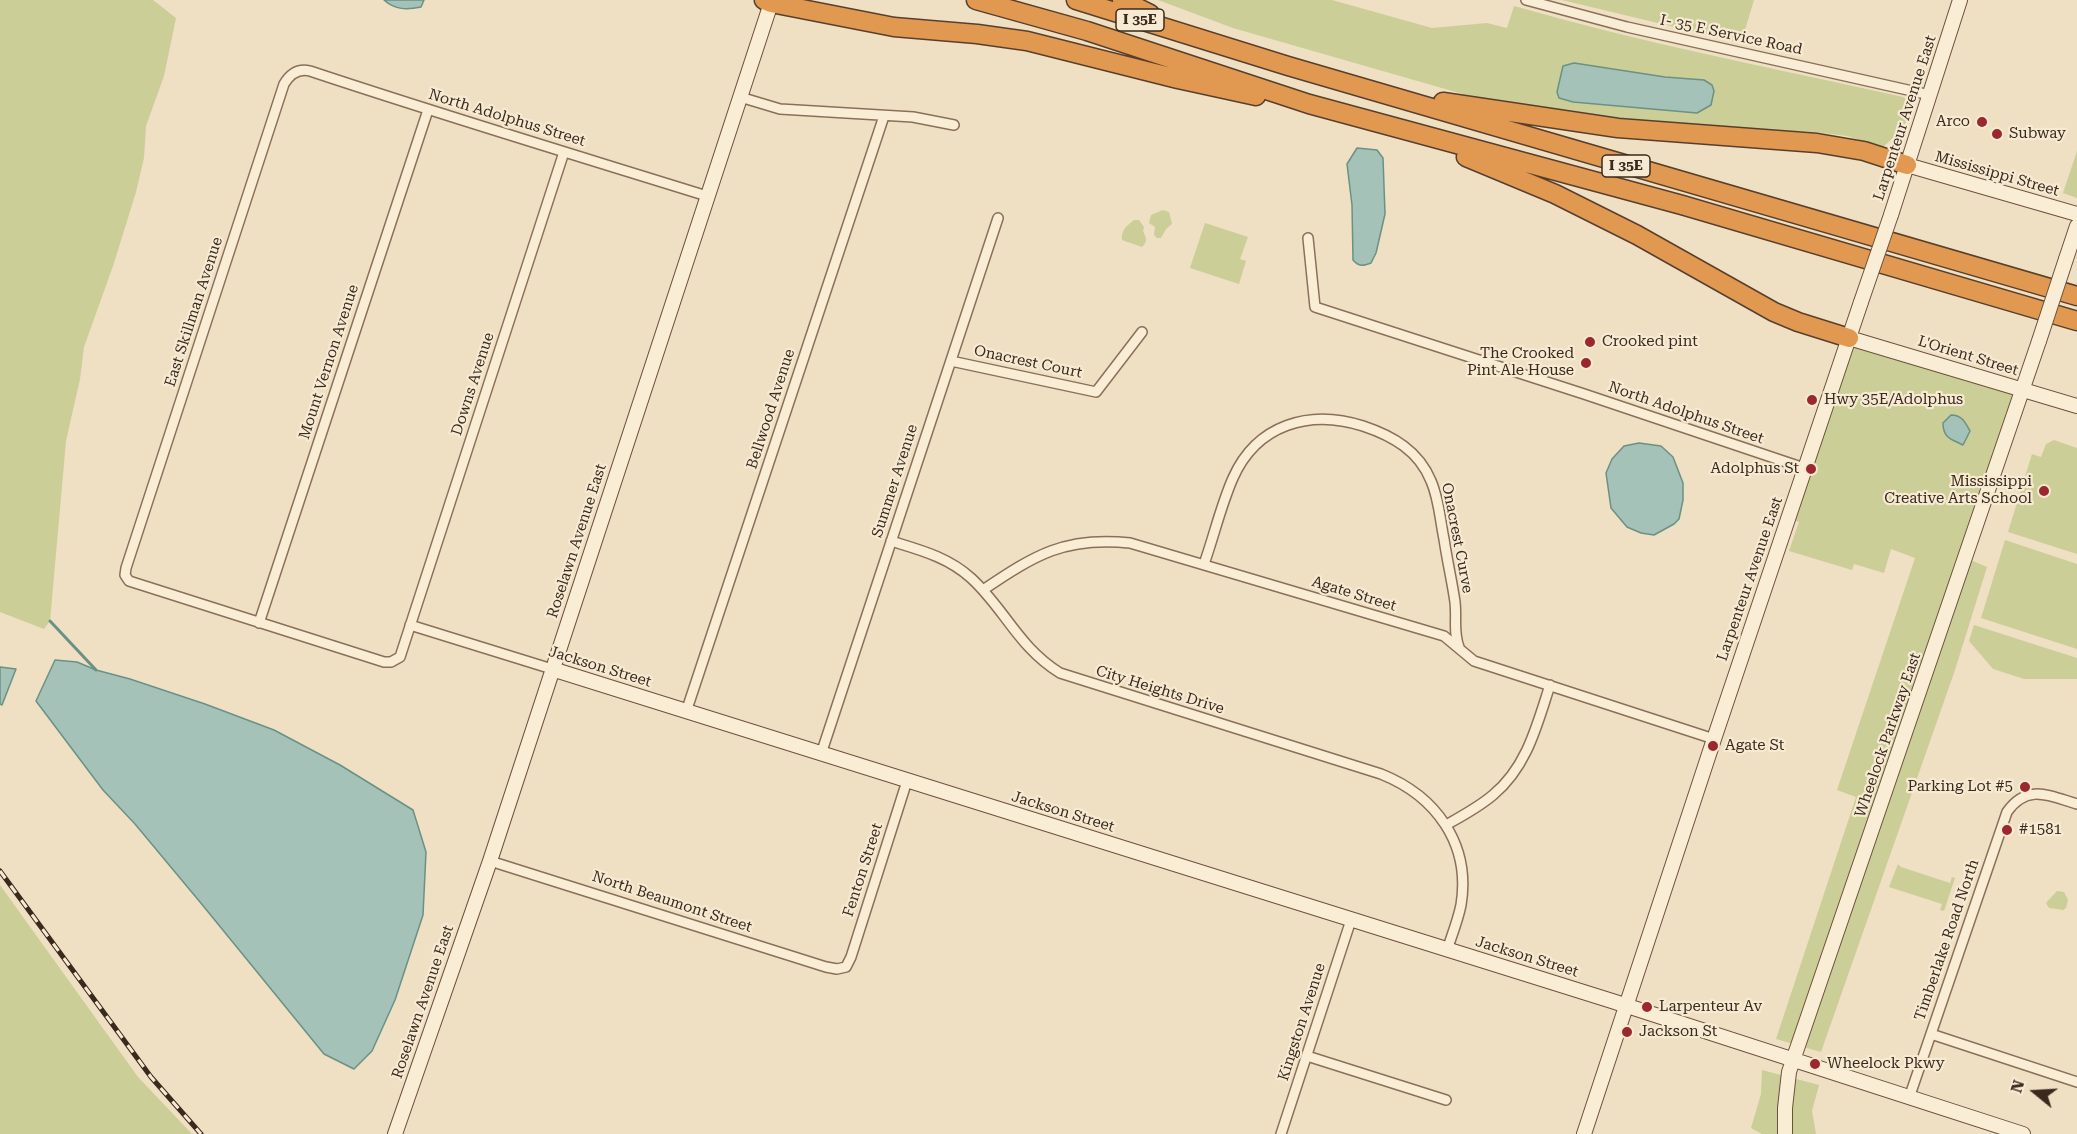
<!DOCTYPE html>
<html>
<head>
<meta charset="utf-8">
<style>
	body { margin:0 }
	#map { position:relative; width:2077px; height:1134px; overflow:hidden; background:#efdfc3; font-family:"Roboto Serif",serif }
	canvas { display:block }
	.north { position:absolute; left:2005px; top:1062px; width:60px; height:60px; -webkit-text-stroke:4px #f7ead3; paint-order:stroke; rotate:288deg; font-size:16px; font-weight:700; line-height:24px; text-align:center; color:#3a2a1e }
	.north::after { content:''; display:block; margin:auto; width:21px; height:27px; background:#3a2a1e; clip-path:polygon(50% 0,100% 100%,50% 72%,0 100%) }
</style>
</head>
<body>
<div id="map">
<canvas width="2077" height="1134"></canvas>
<div class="north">N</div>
</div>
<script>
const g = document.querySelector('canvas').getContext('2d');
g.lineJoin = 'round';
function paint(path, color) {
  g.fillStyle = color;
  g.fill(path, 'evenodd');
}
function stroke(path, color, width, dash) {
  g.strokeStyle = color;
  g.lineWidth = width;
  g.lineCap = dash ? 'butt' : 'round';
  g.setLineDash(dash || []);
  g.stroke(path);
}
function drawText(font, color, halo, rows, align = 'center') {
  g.font = font + ' "Roboto Serif",serif';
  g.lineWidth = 4.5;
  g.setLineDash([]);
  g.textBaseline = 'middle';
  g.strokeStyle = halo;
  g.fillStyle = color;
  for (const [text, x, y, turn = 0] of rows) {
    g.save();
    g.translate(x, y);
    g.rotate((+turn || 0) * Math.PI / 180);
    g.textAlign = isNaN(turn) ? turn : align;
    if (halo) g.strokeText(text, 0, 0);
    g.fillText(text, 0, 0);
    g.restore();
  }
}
const green = new Path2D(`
	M0 0H153L176 18 164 76 146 126 144 158 136 192 113 266 84 347 80 379 66 441 50 621 44 629 0 612Z
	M1158 0H1332L1432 28 1487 23 1507 28 1514 6C1642 43 1773 68 1903 97L1909 102 1910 110 1901 136H1895L1883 147 1847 136 1816 132 1736 129 1696 130 1501 105 1233 28Z
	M1562 0H1754L1741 43Z
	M2077 151V198L2063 193Z
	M1163 210 1169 212 1172 224 1166 229 1161 238H1157L1154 235 1155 227 1149 223 1151 215Z
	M1134 220H1139L1144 227 1143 231C1146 238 1148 241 1142 247L1122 240C1121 229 1128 225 1134 220Z
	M1205 223 1248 237 1240 259 1246 261 1239 284 1190 268Z
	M1849 338 2023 390 1966 558 1987 567 1955 670 1821 1052 1776 1039 1856 797 1837 790 1915 558 1891 549 1884 573 1854 564 1852 570 1789 551 1799 522 1788 518Z
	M2054 440 2077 448V554L2008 532 2032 454 2041 457 2046 444Z
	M2005 540 2077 564V649L1981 618Z
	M1974 625 2077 658V679H2024L1993 669 1969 641Z
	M1898 864 1901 867 1950 883 1952 877 1955 878 1944 911 1940 910 1942 904 1889 887Z
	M0 885 138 1077 192 1134H0Z
	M2057 891 2064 892 2068 900 2066 908 2063 910 2049 908 2046 903Z
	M1762 1070 1819 1085 1812 1111 1816 1134H1762L1751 1128 1761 1094Z`);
const water = new Path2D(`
	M384 0H424L421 7C407 10 395 10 384 0Z
	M1574 63 1665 77 1704 80 1712 85 1714 91 1711 105 1697 113 1573 102 1559 98 1557 92 1563 66Z
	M1357 148 1377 150 1383 158 1385 214 1376 253 1371 263C1363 266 1359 267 1353 260L1352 205 1347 164Z
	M1951 415C1962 415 1965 422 1970 431L1963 445C1951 439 1943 438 1943 423Z
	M1639 443 1661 446 1673 457 1683 483V500L1679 519 1674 524 1654 535 1641 533 1627 527 1611 508 1606 473 1612 459 1624 446Z
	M55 660 77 662 96 670 130 679 205 704 274 730 340 765 413 810 426 852 423 915 395 1000 372 1051 354 1069 324 1054 200 902 135 824 103 790 36 701Z
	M0 667 16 669 2 705 0 704Z`);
const stream = new Path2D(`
	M50 621 96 670`);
const street = new Path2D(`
	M1526 0 1627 27 1930 95
	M740 97 780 109 913 117 954 125
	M564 152 400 657 391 662H384L129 581 125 575 126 568 284 84C290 74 298 68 310 71 442 115 575 155 707 196
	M1308 238 1315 307 1584 394 1804 468
	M951 361 1096 392 1142 332
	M891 541C920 550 948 557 971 578 1005 609 1018 647 1060 673L1381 774C1436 796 1471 844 1461 905 1458 920 1452 935 1447 950
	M1204 564C1214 536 1221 505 1233 478 1257 424 1310 409 1363 426 1393 436 1419 451 1431 481 1439 499 1440 520 1444 539 1447 560 1452 581 1455 602 1457 618 1453 632 1459 647
	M983 590C1035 555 1065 536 1130 543L1444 636 1474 661 1714 739
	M259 623 428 110
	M410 625 552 669
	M686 712 884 116
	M821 754 998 218
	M1446 825C1462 816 1479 807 1493 795 1527 767 1537 725 1550 685
	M490 861 826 967 837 969 846 967 851 957 907 781
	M1931 1034 2077 1082
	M1307 1056 1446 1100
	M1909 1098 2007 812C2027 783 2050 796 2077 804
	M1281 1134 1351 920`);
const secondary = new Path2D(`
	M1907 165 2077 214
	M1891 215 1960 0
	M2066 259 2077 226
	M1849 338 2077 406
	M552 669 1612 1001 2023 1134
	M395 1134 490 861 772 0
	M1584 1134 1714 739 1861 302
	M1785 1134V1108L1789 1072 2039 341`);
const highway = new Path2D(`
	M764 0 771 3 894 27 977 34 1027 41 1178 79 1256 96
	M976 0 1087 31 1309 104 1682 205 2077 321
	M1076 0 1288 66 2077 296
	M1122 0 1150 14
	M1443 102 1618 128 1817 143 1864 151 1907 165
	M1466 157 1555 194 1637 235 1774 312 1798 322 1849 338`);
const rail = new Path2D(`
	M0 871 151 1077 201 1134`);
const secondaryBridge = new Path2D(`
	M1861 302 1891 215
	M2039 341 2066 259`);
const markers = [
	[1982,122,6,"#9b272f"],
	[1997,134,6,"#9b272f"],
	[1590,342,6,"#9b272f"],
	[1586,363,6,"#9b272f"],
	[1812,400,6,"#9b272f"],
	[1811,469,6,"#9b272f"],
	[2044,491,6,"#9b272f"],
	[1713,746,6,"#9b272f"],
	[2025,787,6,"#9b272f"],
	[2007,830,6,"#9b272f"],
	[1647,1007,6,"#9b272f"],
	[1627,1032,6,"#9b272f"],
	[1815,1064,6,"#9b272f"]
];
const shields = [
	[1140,20,48],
	[1626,166,48]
];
const shieldNames = [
	["I 35E",1140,20],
	["I 35E",1626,166]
];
const streetNames = [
	["I- 35 E Service Road",1731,35,12],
	["North Adolphus Street",507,118,17],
	["Larpenteur Avenue East",1905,118,-72],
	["Mississippi Street",1997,174,16],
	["East Skillman Avenue",194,312,-72],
	["L'Orient Street",1968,356,17],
	["Mount Vernon Avenue",329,362,-72],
	["Onacrest Court",1028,362,12],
	["Downs Avenue",473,384,-72],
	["Bellwood Avenue",771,409,-72],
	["North Adolphus Street",1686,413,19],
	["Summer Avenue",895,481,-72],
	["Onacrest Curve",1457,538,79],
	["Roselawn Avenue East",577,541,-72],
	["Larpenteur Avenue East",1750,579,-71],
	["Agate Street",1354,594,17],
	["Jackson Street",600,667,17],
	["City Heights Drive",1160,690,17],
	["Wheelock Parkway East",1888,735,-71],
	["Jackson Street",1063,812,17],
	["Fenton Street",863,870,-72],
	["North Beaumont Street",672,902,18],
	["Timberlake Road North",1947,940,-71],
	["Jackson Street",1527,957,17],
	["Roselawn Avenue East",423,1002,-71],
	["Kingston Avenue",1302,1022,-72]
];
const poiNames = [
	["Arco",1970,122,"right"],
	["Subway",2009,134],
	["Crooked pint",1602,342],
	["The Crooked",1574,354,"right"],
	["Pint Ale House",1574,371,"right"],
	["Hwy 35E/Adolphus",1824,400],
	["Adolphus St",1799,469,"right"],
	["Mississippi",2032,482,"right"],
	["Creative Arts School",2032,499,"right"],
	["Agate St",1725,746],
	["Parking Lot #5",2013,787,"right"],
	["#1581",2019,830],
	["Larpenteur Av",1659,1007],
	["Jackson St",1639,1032],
	["Wheelock Pkwy",1827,1064]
];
paint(green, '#cbce96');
paint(water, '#a5c2b8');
stroke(water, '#6b9185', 1.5);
stroke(stream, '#6b9185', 3);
stroke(street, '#8a7059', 12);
stroke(secondary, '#6c513c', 16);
stroke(highway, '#583f2d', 21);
stroke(street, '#faedd6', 9);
stroke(secondary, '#faedd6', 14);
stroke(highway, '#e19951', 18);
stroke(rail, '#3a2a1e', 5);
stroke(rail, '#f7ead3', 3, [9]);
stroke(secondaryBridge, '#6c513c', 16, []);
stroke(secondaryBridge, '#faedd6', 14);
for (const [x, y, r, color] of markers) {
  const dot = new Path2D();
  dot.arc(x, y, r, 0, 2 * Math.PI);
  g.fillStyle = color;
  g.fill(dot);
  stroke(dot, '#f7ead3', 2);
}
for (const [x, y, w] of shields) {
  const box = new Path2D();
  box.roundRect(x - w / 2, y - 11, w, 22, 4.5);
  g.fillStyle = '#f7ead3';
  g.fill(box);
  stroke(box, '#3a2a1e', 1.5);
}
drawText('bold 14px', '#3a2a1e', null, shieldNames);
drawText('15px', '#3a2a1e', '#f7ead3', streetNames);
drawText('15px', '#3a2a1e', '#f7ead3', poiNames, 'left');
</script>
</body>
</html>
